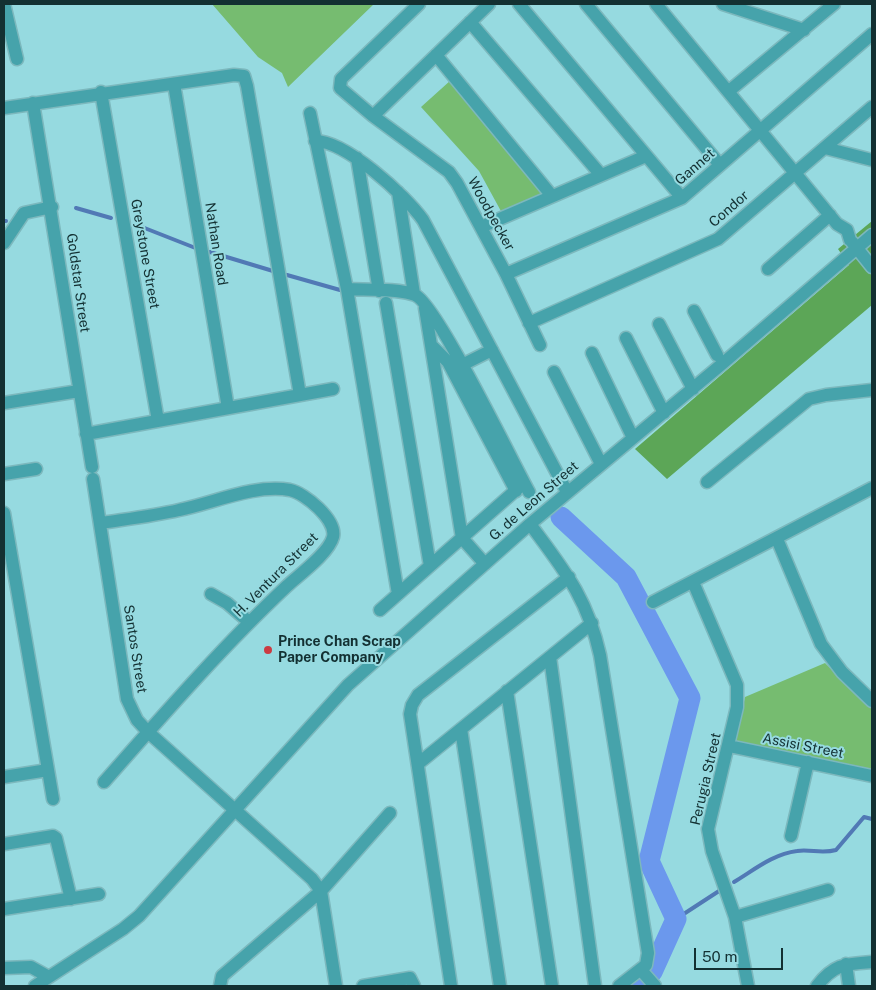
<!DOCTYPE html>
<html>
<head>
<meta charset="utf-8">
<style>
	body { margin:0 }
	#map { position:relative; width:876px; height:990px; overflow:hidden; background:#96dae0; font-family:"Public Sans",sans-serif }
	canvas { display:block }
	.frame { position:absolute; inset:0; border:5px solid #133032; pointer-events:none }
	.scale { position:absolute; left:694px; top:948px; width:89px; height:22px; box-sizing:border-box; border:2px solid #133032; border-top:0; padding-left:6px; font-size:15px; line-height:18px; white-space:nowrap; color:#133032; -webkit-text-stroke:4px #96dae0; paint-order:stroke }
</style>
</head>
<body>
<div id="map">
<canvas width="876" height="990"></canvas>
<div class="frame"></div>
<div class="scale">50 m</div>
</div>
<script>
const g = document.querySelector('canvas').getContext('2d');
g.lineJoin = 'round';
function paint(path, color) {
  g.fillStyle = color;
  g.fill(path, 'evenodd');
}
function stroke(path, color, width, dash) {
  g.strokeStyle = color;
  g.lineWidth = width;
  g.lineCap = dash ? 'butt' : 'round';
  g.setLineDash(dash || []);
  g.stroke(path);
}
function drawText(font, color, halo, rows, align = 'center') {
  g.font = font + ' "Public Sans",sans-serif';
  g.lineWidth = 4;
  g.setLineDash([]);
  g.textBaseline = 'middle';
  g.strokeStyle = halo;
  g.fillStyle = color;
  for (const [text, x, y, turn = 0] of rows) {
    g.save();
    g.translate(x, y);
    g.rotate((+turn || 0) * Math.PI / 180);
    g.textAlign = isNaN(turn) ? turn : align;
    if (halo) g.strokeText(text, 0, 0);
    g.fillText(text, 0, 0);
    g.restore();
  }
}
const green = new Path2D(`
	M212 4H374L288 87 282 73 258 57Z
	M451 80 545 194 502 213 479 171 421 107Z
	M825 663 872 709V772L736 742 745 697Z`);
const forest = new Path2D(`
	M872 221V305L667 479 635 449 849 265 838 249Z`);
const stream = new Path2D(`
	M76 208 111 218
	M4 221H6
	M142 227 198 249
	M210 252 273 271
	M287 275 340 290
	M734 882C754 870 773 854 797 851 810 849 822 854 836 850L864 817 872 819
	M676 919 719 891`);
const river = new Path2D(`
	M561 517 626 577 690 698 649 861 676 919 652 972
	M639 986 641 985`);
const minor = new Path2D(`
	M4 4 17 59
	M419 4 341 79 340 88 373 116 449 172 457 183 506 274 540 345
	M519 4 682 198
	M586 4 720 165
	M656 4 837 224 847 230 850 240
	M723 4 804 30
	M470 22 601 175
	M436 55 552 196
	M174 84 228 408
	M729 91 834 4
	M101 92 158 421
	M33 103 92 467
	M4 108 234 75 244 76 247 86 300 395
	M310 113 347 289 398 594
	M373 116 489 4
	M315 141C346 141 405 195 423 220L567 492
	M825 148 872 160
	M357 158 379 291
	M398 192 414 294
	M481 227 646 156
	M852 242 872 267
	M4 243 24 213 52 207
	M768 269 830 215
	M506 274 682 198 872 34
	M347 289C365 290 399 288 415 295 435 302 513 463 529 492
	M386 303 430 566
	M425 308 462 538 485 564
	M694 311 717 355
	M529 323 718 239 872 107
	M659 324 693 389
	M626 338 664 413
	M433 347 448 362 516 491
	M592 353 633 438
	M462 365 492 350
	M554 372 601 464
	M4 403 79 391
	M86 434 333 389
	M4 474 36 469
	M93 479 127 699 137 720 148 732 312 879 321 891 336 986
	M707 482 809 399 826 395 872 390
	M4 513 53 799
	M101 523C127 519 153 516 179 510 214 503 253 484 290 490 305 493 337 520 333 537 329 553 299 575 287 586 222 647 163 715 104 782
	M530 524C564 570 587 597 600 655L648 953 646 965 619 986
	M777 539 821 644 842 672 872 701
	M693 582 737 685V707L708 829 712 851 735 917 748 986
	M211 594 227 603 249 622
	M653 602 872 488
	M380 610 524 483
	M550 657 595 986
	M507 691 552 986
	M461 729 500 986
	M729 746 872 776
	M419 763 592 623
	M4 777 48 770
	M791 836 808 762
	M4 844 53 836 56 838 71 899
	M4 909 99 894
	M735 917 828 890
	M846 964 849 986
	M4 968 31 967 49 977
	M641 970 655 986
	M35 986 123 929 139 916 348 685 530 524 722 364 872 235
	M220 986 222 976 321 891 390 813
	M363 986 410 978 414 986
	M451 986 410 714 412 705 418 695 569 577
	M817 986C834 964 845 964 872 962`);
const markers = [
	[268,650,5,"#cb3b42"]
];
const streetNames = [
	["Gannet",695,167,-41],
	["Condor",729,209,-41],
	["Woodpecker",491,214,61],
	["Nathan Road",216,244,81],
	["Greystone Street",145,254,80],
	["Goldstar Street",78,283,82],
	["G. de Leon Street",534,501,-41],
	["H. Ventura Street",276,575,-45],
	["Santos Street",135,649,81],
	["Assisi Street",803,746,11],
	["Perugia Street",706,779,-77]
];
const poiNames = [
	["Prince Chan Scrap",278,642],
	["Paper Company",278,658]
];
paint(green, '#76bc70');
paint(forest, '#5ca657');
stroke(stream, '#5179b5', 4);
stroke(river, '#6b98ed', 21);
stroke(minor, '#7cb8bd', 15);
stroke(minor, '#46a3ab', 12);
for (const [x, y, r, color] of markers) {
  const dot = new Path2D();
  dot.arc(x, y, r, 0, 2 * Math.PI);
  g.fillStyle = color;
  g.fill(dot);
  stroke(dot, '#96dae0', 2);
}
drawText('14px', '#133032', '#96dae0', streetNames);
drawText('bold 14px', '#133032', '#96dae0', poiNames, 'left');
</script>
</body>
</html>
